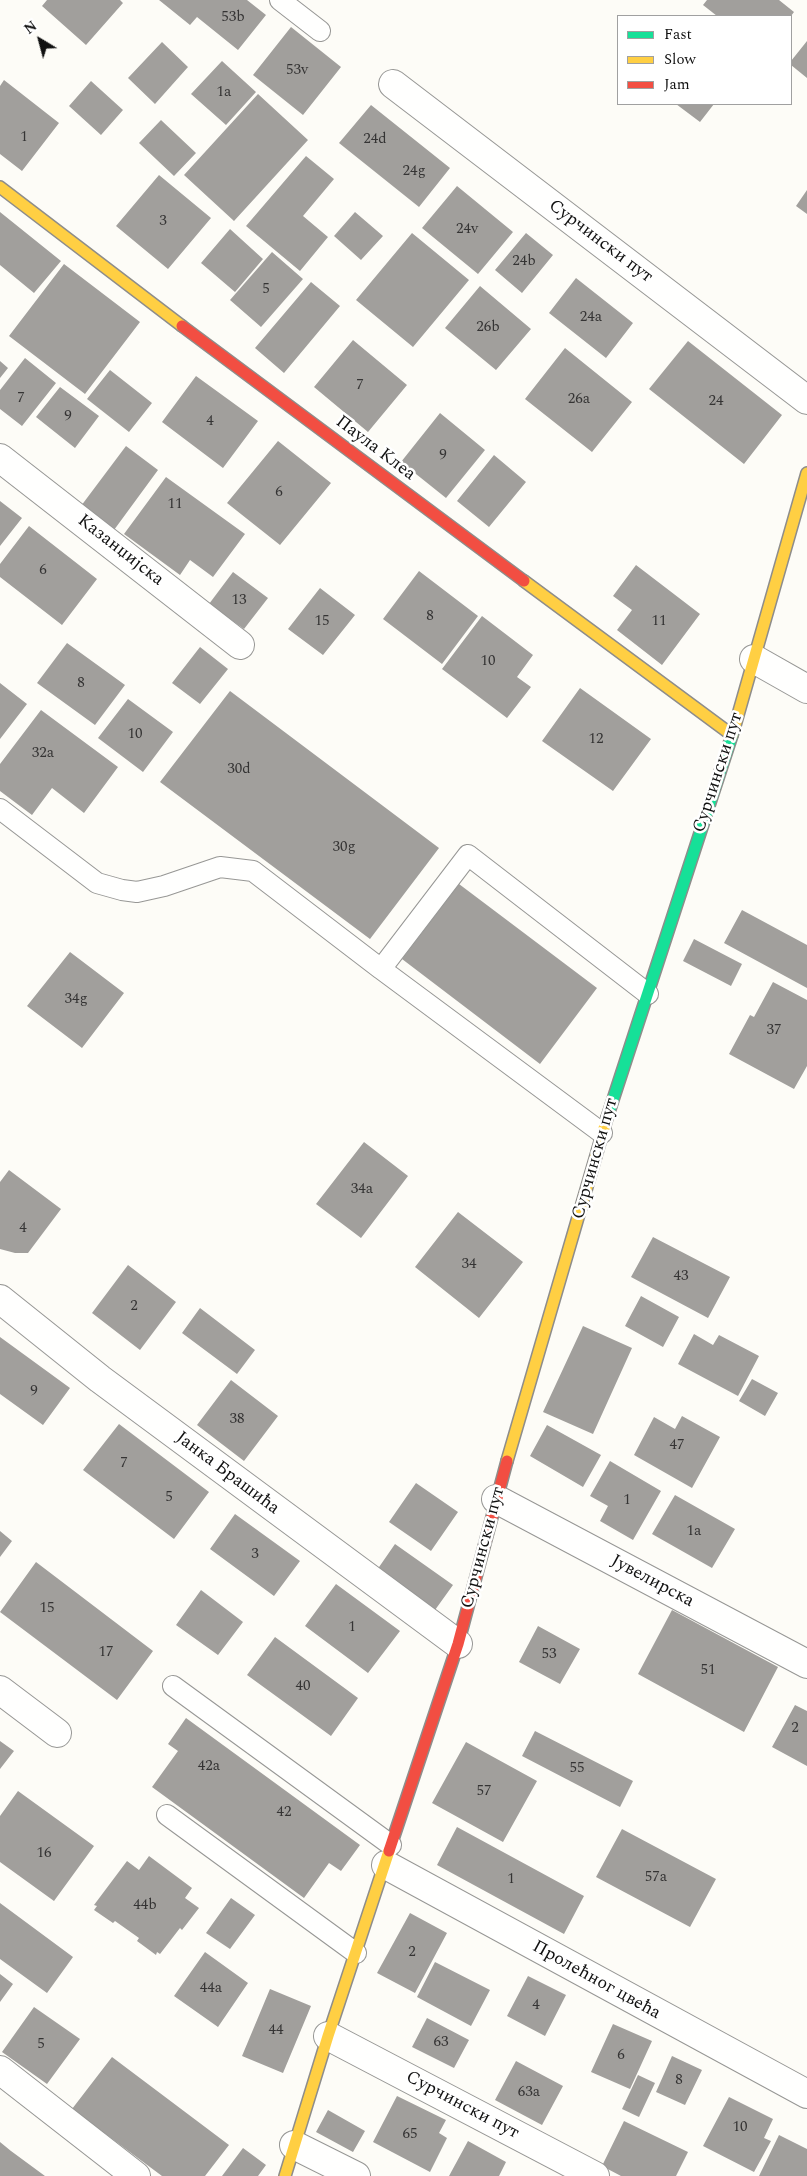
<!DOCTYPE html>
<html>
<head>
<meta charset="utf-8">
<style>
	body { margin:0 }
	#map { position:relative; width:807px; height:2176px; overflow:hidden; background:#fdfcf7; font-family:Spectral,serif }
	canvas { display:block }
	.legend { position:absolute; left:617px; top:15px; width:175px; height:90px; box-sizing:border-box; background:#fff; border:1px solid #a0a0a0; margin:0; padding:6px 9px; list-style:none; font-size:15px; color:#111 }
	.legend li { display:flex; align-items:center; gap:10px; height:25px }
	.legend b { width:25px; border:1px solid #a0a0a0 }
	.north { position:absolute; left:15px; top:15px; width:50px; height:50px; -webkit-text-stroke:4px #fff; paint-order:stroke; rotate:323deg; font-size:14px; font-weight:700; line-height:20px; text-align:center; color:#111 }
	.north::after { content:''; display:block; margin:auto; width:18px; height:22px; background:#111; clip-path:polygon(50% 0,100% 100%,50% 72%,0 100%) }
</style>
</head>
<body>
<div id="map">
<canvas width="807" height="2176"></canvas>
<ul class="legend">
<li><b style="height:6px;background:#16e098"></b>Fast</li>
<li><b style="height:6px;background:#ffcf43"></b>Slow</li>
<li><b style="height:6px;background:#f24e42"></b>Jam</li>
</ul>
<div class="north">N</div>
</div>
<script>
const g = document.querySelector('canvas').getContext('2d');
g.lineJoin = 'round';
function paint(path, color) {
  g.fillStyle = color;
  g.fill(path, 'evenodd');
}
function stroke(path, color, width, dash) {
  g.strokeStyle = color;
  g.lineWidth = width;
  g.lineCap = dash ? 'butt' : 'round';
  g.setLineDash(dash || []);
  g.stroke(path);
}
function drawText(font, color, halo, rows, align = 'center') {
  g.font = font + ' Spectral,serif';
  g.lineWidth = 5;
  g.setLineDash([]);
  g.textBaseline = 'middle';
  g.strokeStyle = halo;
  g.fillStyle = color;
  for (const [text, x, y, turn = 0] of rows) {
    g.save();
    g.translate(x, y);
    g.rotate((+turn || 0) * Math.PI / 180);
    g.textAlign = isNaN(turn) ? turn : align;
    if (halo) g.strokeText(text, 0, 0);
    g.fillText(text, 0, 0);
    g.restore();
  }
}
const building = new Path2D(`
	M47 0H120L123 3 86 45 42 6Z
	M159 0H247L266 15 238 50 197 17 190 25Z
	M707 0H779L794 12 791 16H717L703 5Z
	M291 27 341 67 303 115 253 75Z
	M807 41V78L791 65V61Z
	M162 42 188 67 155 104 128 78Z
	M222 61 256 92 226 125 191 94Z
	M4 80 59 123 22 171 0 154V86Z
	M91 81 123 110 101 135 69 106Z
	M258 94 308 140 234 221 184 175Z
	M676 104H714L700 122Z
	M371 105 450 168 419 207 339 143Z
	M161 120 196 153 174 176 139 143Z
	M306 156 334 179 303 216 328 237 300 271 246 226Z
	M159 175 211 218 168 269 116 226Z
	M457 186 513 232 478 274 422 228Z
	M807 190V214L796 206Z
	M0 212 61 261 34 293 0 265Z
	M355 212 383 236 361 260 334 236Z
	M230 229 263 259 235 292 201 263Z
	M412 233 469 280 413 347 356 300Z
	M526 233 553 255 522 293 495 270Z
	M272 252 303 279 261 327 230 300Z
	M64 264 140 322 85 394 9 336Z
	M576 278 633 323 606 358 549 313Z
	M311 282 340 306 284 373 255 348Z
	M480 286 531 329 496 370 445 328Z
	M353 340 407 385 368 432 314 387Z
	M688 341 782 415 744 464 649 389Z
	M565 348 632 402 592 452 525 399Z
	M25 358 56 383 22 426 0 409V390Z
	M0 361 8 368 0 378Z
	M110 370 152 403 129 432 87 399Z
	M196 376 258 421 223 468 162 422Z
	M60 387 99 416 75 448 36 417Z
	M440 413 485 450 446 498 401 462Z
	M278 441 331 483 280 545 227 503Z
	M126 446 158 470 114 530 81 506Z
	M494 455 526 482 489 527 457 501Z
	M166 477 245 534 213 577 190 560 180 575 124 534Z
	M0 501 22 518 0 546Z
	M29 526 97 579 62 625 0 577V564Z
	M636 565 700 614 662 665 617 630 632 610 613 596Z
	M419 571 478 616 442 664 383 619Z
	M233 572 268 598 244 629 209 604Z
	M320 588 355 615 323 655 288 629Z
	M482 616 533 655 517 677 531 687 507 718 442 669Z
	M67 643 125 685 95 725 37 683Z
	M200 647 228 669 200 704 172 683Z
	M0 683 27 704 0 739Z
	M580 688 651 739 613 791 542 741Z
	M230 691 439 848 370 939 160 782Z
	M128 699 173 732 143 772 98 738Z
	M41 710 118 767 84 813 52 788 32 815 0 791V764Z
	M459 884 597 988 540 1064 402 959Z
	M742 910 807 945V988L724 943Z
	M694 939 742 964 731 986 683 961Z
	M70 952 124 993 82 1048 27 1006Z
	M773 982 807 1000V1066L794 1089 729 1054 750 1015 754 1017Z
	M364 1142 408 1176 361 1238 316 1204Z
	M9 1170 61 1209 28 1253H15L0 1249V1182Z
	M458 1212 523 1262 479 1318 415 1267Z
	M653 1237 730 1277 708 1318 631 1277Z
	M128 1265 176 1302 140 1350 92 1313Z
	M641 1296 679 1317 663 1347 625 1326Z
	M200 1308 255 1350 237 1374 182 1333Z
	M583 1326 632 1348 593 1434 543 1412Z
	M694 1334 713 1345 719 1335 759 1356 738 1396 678 1364Z
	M0 1337 70 1388 43 1425 0 1394Z
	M752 1379 778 1393 765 1416 739 1401Z
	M231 1380 278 1416 244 1461 197 1425Z
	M682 1416 720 1437 692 1488 634 1455 654 1417 675 1429Z
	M119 1424 209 1492 174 1539 83 1470Z
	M547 1425 601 1455 583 1487 530 1456Z
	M610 1461 661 1491 633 1540 600 1521 608 1506 590 1496Z
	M416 1483 458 1512 431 1551 389 1522Z
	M675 1495 735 1529 712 1568 652 1534Z
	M235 1514 300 1561 274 1596 210 1549Z
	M0 1531 12 1541 0 1557Z
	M395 1544 453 1585 435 1610 377 1570Z
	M36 1562 153 1651 117 1700 0 1612Z
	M336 1584 400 1631 368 1673 305 1626Z
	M201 1590 243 1622 218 1655 176 1625Z
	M672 1610 778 1667 744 1732 638 1674Z
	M538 1626 580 1649 560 1684 519 1662Z
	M275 1637 358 1698 331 1736 247 1675Z
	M795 1705 807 1711V1766L772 1747Z
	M186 1718 360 1845 341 1871 329 1863 304 1898 152 1787 178 1751 168 1744Z
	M535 1731 633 1781 620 1807 522 1756Z
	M0 1741 14 1751 0 1769Z
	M466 1742 537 1781 503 1842 432 1803Z
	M18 1791 94 1846 54 1901 0 1862V1816Z
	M457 1827 584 1896 564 1934 437 1865Z
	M622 1829 716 1879 690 1927 596 1877Z
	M149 1856 192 1888 185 1898 199 1908 182 1930 180 1928 160 1954 157 1952 156 1955 137 1941 139 1938 115 1921 113 1923 94 1910 97 1906 94 1905 127 1861 139 1870Z
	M231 1898 255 1915 230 1949 206 1933Z
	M0 1903 73 1957 47 1993 0 1959Z
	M410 1913 447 1933 415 1993 377 1973Z
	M205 1952 248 1983 218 2027 174 1996Z
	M435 1962 490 1990 471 2026 417 1997Z
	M0 1974 13 1984 0 2002Z
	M528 1976 566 1995 545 2036 507 2016Z
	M270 1989 311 2006 283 2073 242 2056Z
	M34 2007 80 2039 47 2084 2 2052Z
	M427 2018 469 2040 454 2068 412 2047Z
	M613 2024 652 2041 630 2089 591 2072Z
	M672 2056 702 2070 685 2105 656 2092Z
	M112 2057 229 2145 205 2176H162L72 2109Z
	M516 2061 563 2086 542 2125 495 2100Z
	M638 2075 655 2083 639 2117 622 2109Z
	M397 2096 446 2120 439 2133 447 2138 430 2172 373 2142Z
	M729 2097 773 2119 764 2138 771 2141 754 2172 703 2146Z
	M328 2110 365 2131 353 2152 316 2132Z
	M624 2121 688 2152 676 2176H621L602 2166Z
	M779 2135 807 2149V2176H759Z
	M468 2141 506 2162 499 2176H449Z
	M0 2142 11 2151 45 2176H0Z
	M243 2148 266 2165 258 2176H222Z`);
const lane = new Path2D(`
	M280 0 320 31
	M0 809 97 883 122 890 137 892 164 886 220 867 253 871 381 969
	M602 1133 381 969 468 855 648 994
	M173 1686 391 1845
	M167 1815 356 1953`);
const street = new Path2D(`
	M393 84 807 400
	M0 458 240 645
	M754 659 807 689
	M0 1299 100 1379 458 1644
	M496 1499 807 1664
	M0 1690 57 1733
	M386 1865 807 2094
	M328 2036 595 2176
	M0 2070 136 2176
	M294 2145 356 2176`);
const fast = new Path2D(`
	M607 1118 734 729`);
const slow = new Path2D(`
	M0 187 182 326
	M524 581 732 735
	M734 729 807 473
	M507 1461 607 1118
	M285 2176 328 2036 389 1851`);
const jam = new Path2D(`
	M182 326 524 581
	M389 1851 458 1644 507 1461`);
const numberNames = [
	["53b",233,18],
	["53v",297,71],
	["1a",224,93],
	["1",24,138],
	["24d",375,140],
	["24g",414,172],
	["3",163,222],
	["24v",467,230],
	["24b",524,262],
	["5",266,290],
	["24a",591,318],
	["26b",488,328],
	["7",360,386],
	["7",21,399],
	["26a",579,400],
	["24",716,402],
	["9",68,417],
	["4",210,422],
	["9",443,456],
	["6",279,493],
	["11",175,505],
	["6",43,571],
	["13",239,601],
	["8",430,617],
	["15",322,622],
	["11",659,622],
	["10",488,662],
	["8",81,684],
	["10",135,735],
	["12",596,740],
	["32a",43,754],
	["30d",239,770],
	["30g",344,848],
	["34g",76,1000],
	["37",774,1031],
	["34a",362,1190],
	["4",23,1229],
	["34",469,1265],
	["43",681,1277],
	["2",134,1307],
	["9",34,1392],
	["38",237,1420],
	["47",677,1446],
	["7",124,1464],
	["5",169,1498],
	["1",627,1501],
	["1a",694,1532],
	["3",255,1555],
	["15",47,1609],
	["1",352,1628],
	["17",106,1653],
	["53",549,1655],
	["51",708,1671],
	["40",303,1687],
	["2",795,1729],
	["42a",209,1767],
	["55",577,1769],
	["57",484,1792],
	["42",284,1813],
	["16",44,1854],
	["57a",656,1878],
	["1",511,1880],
	["44b",145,1906],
	["2",412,1953],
	["44a",211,1989],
	["4",536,2006],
	["44",276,2031],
	["63",441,2043],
	["5",41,2045],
	["6",621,2056],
	["8",679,2081],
	["63a",529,2093],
	["10",740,2128],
	["65",410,2135]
];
const streetNames = [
	["Сурчински пут",600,242,37],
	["Паула Клеа",375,449,37],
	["Казанџијска",120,551,38],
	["Сурчински пут",719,773,-72],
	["Сурчински пут",596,1159,-74],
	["Јанка Брашића",227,1474,37],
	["Сурчински пут",484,1548,-75],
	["Јувелирска",652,1582,28],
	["Пролећног цвећа",596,1981,29],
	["Сурчински пут",462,2106,28]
];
paint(building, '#a19f9c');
stroke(lane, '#979795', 22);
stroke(street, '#979795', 30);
stroke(fast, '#8e8d8b', 14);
stroke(slow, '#8e8d8b', 14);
stroke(jam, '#8e8d8b', 14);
stroke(lane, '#fffffe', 20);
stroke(street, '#fffffe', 28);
stroke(fast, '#16e098', 11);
stroke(slow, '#ffcf43', 11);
stroke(jam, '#f24e42', 11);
drawText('15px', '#353434', null, numberNames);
drawText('18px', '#111', '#fff', streetNames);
</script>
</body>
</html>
